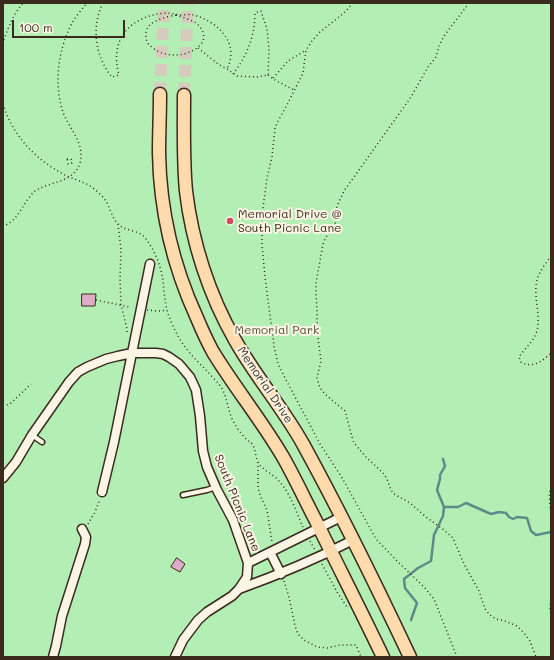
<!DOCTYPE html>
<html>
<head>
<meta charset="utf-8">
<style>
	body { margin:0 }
	#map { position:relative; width:554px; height:660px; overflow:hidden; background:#fcf5e5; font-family:Mali,sans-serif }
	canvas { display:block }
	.frame { position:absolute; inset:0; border:4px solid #3b2a1e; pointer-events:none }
	.scale { position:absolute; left:12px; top:20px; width:113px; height:18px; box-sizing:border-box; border:2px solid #3b2a1e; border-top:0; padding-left:5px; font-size:12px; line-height:14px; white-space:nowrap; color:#3b2a1e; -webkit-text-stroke:3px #fcf5e5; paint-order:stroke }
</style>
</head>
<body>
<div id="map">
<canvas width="554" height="660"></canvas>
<div class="frame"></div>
<div class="scale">100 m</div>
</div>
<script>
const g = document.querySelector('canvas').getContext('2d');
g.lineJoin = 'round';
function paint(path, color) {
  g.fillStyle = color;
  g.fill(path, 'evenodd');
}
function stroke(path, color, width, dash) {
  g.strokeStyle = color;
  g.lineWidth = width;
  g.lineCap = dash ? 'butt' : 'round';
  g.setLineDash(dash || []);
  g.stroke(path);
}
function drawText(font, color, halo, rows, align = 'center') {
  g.font = font + ' Mali,sans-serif';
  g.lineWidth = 4;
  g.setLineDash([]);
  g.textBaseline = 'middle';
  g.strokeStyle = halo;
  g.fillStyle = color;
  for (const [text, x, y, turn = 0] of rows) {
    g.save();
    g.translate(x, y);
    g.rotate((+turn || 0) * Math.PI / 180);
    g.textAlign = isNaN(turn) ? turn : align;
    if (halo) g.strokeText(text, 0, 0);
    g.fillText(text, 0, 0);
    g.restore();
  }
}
const green = new Path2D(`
	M3 3H551V657H3Z`);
const stream = new Path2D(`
	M443 459 445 466 440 475V479L437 490 444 507
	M411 620 417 603 405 588 404 579 418 568 431 561 434 535 443 516 444 507H458L466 503 491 514 499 512 506 513 509 517 513 519 517 517 527 518 531 531 536 535 551 532`);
const building = new Path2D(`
	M82 294H96L95 306H82Z
	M177 558 185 564 180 572 171 567Z`);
const primaryTunnel = new Path2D(`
	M160 94 164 3
	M184 95 188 3`);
const path = new Path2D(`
	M103 3C91 26 95 57 112 77L119 75C109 39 130 16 166 13 170 13 174 14 178 15 183 15 189 14 194 15 218 22 240 43 227 69
	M353 3 344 13 320 32 312 41 306 50 303 73 287 105 278 121 275 128 272 157 267 178 263 208 262 227V245L265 277 274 346 278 364 284 376 320 444 341 476 376 539 396 560 424 587 434 599 457 657
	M469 3 444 36 439 46 436 57 428 67 411 97 344 191 337 206 335 225 333 229 326 237 323 244 316 283V294L317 309V330L321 361 317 378 320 388 325 394 345 411 352 437 354 443 366 457 384 474 387 479 391 490 394 494 410 503 426 517 444 530 453 538 464 564 479 591 485 609 490 615 496 619 505 621 517 626 524 633 530 641 536 657
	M176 15C184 18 195 20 200 27 213 44 189 55 176 55 167 55 159 53 153 48 147 44 145 39 146 32 148 20 167 17 176 15Z
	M3 44C7 29 13 15 23 3
	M198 48 218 64 227 69 237 76 257 77 268 75
	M233 74C247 56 255 36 255 13L261 11 267 29 269 49 268 75
	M268 75 275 80 294 90
	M273 78 288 61 306 50
	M3 104C13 137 37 161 67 176 73 179 79 180 84 183 90 185 97 191 101 195 110 203 110 216 118 224 126 232 139 229 146 239 155 251 161 266 163 281 164 292 165 303 168 314 171 321 174 329 178 336 185 349 196 360 207 371 211 376 217 381 221 387 229 400 227 413 236 426 239 431 243 436 247 440 250 442 250 441 252 444 256 449 255 458 259 464 264 471 273 474 279 481 291 494 296 512 303 527
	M67 159H71L72 163 68 164Z
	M118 224 121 249 120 279 121 305 127 329V335
	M3 227C7 224 12 222 15 218 22 210 27 198 35 191 50 181 74 183 80 163 85 145 71 130 64 115 53 85 58 50 72 23 76 16 82 9 87 3
	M551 256C546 263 539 272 537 280 533 297 541 314 537 331 534 341 525 348 519 357L521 362C532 369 543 361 551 353
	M96 300 129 307
	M147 310 159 311 167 310
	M3 406 10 404 31 384
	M258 462V487L260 495 267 510 272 542
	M551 487C548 495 550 505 551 514
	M88 524 95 512 100 499
	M310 541 315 550
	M322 564 337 592 347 607
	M284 581 289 597 295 626 298 634 304 640 317 647 328 648 340 645H356L361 657
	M551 596 550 608 551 615`);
const lane = new Path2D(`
	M32 435 42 442
	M183 495 207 490 216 487`);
const street = new Path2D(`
	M3 478 16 462 32 435 69 382 78 372 87 367 106 359 118 356 132 353H156L163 354 169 357 179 364 190 377 196 390 200 416 203 451 207 467 217 490 233 520 248 563 247 577 239 589 232 596 207 612 198 620 183 640 175 657
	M102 492 114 442 150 264
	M270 552 281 574
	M248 563 341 517
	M239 589C278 575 316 559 353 540
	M53 657 56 646 62 616 85 544 86 537 82 529`);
const primary = new Path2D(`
	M160 94C160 114 159 134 159 153 160 211 173 266 197 318 202 330 207 341 213 352 235 388 262 421 283 457 295 478 305 500 316 521 338 566 361 611 383 657
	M184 95C184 127 183 159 186 191 192 242 209 295 235 340 255 376 283 408 303 444 341 513 376 585 410 657`);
const markers = [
	[230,221,4,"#d1495b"]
];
const poiNames = [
	["Memorial Drive @",238,214],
	["South Picnic Lane",238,228]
];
const parkNames = [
	["Memorial Park",277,330]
];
const streetNames = [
	["Memorial Drive",265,385,56],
	["South Picnic Lane",237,503,68]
];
paint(green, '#b3efb4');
stroke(stream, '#608a89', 2.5);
paint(building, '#deacc9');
stroke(building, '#3b2a1e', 1);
stroke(primaryTunnel, '#d5ccbd', 12, [12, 6]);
stroke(lane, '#3b2a1e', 7);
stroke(street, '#3b2a1e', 11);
stroke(primary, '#3b2a1e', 15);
stroke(path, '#3b2a1e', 1.5, [1, 3]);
stroke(lane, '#fcf5e5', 4);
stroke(street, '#fcf5e5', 8);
stroke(primary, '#fedbac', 12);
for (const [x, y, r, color] of markers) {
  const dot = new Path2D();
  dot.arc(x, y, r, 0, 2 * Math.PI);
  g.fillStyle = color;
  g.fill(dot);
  stroke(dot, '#fcf5e5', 1.5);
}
drawText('12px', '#3b2a1e', '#fcf5e5', poiNames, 'left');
drawText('12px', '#53513c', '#fcf5e5', parkNames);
drawText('12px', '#3b2a1e', '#fcf5e5', streetNames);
</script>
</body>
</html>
